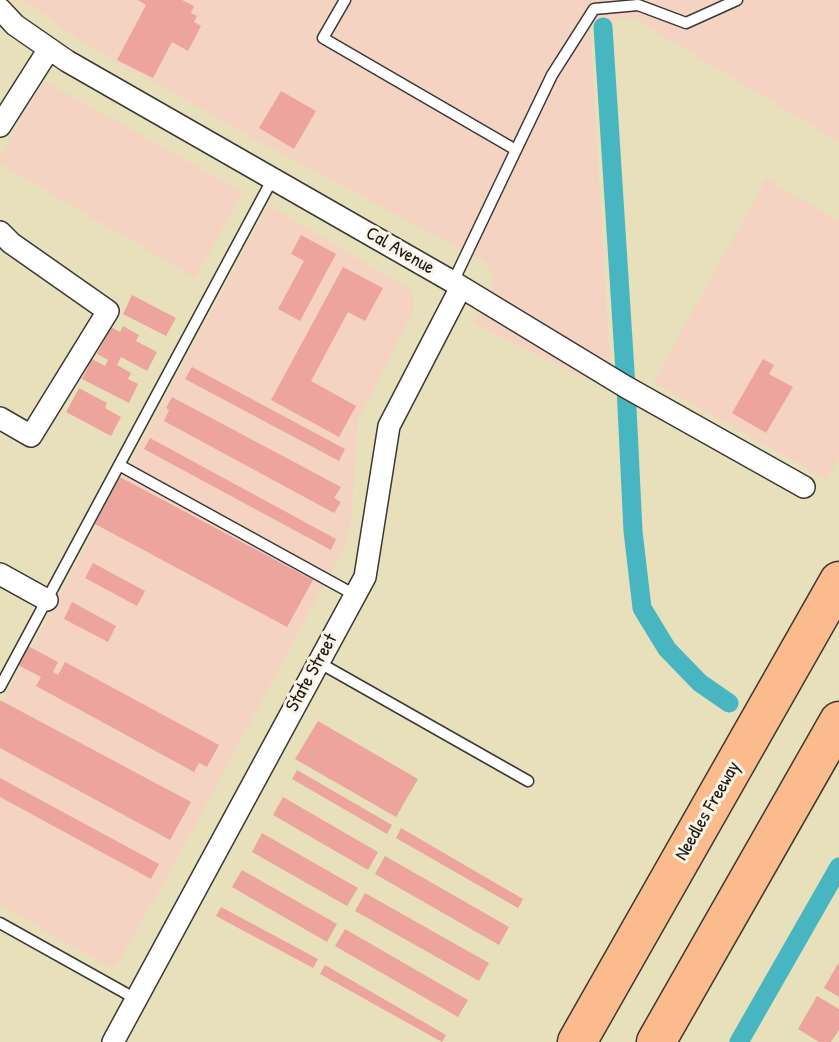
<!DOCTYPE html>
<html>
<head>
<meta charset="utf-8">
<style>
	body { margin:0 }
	canvas { display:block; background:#e8e0bb }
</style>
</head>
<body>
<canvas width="839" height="1042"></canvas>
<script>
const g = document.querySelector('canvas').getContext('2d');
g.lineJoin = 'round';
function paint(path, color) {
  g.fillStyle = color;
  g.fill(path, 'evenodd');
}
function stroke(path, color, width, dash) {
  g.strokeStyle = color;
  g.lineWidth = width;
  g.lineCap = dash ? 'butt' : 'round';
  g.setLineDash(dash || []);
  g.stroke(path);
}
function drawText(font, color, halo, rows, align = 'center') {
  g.font = font + ' "Patrick Hand",sans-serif';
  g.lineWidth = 6;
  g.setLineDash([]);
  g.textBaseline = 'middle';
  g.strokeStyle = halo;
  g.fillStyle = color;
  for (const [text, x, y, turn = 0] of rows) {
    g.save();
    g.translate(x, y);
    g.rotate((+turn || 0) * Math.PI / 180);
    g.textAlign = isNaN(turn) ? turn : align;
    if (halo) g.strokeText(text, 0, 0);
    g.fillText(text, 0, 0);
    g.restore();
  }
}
const built = new Path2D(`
	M19 0H839V142L631 17 590 25 610 364 608 389 473 324 490 295 493 274 483 261 256 140 77 39 35 8Z
	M44 81 243 192 195 278 0 164V155Z
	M766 179 839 221V458L827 480 653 382Z
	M268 205 408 288 414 298 413 311 358 421 351 522 344 548 169 874 117 965 110 968 0 905V707Z`);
const canal = new Path2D(`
	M603 27 626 387 633 531 642 608 667 649 700 683 729 703
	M739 1042 839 867`);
const building = new Path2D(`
	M138 0H182L194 6 191 13 197 16 194 22 201 26 188 51 172 42 153 78 117 60 146 5Z
	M281 91 316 111 294 149 259 128Z
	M301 235 336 254 300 321 278 309 304 261 291 254Z
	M343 267 383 288 365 321 348 312 311 381 356 406 339 437 271 400Z
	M132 295 176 318 166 336 123 314Z
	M123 326 139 335 136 341 157 352 147 371 121 357 117 365 131 373 128 379 138 384 129 403 82 379 92 359 105 366 108 360 97 354 111 327 120 332Z
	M763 359 774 365 769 374 793 387 766 433 732 413Z
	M192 367 345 449 339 461 185 379Z
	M79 388 107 403 105 408 121 417 111 436 66 412Z
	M172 397 341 487 334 498 341 502 334 513 164 421 169 410 166 408Z
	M150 438 336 539 331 550 144 449Z
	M120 477 313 580 287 627 95 524Z
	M93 563 145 591 137 606 85 578Z
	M72 602 116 626 108 642 64 619Z
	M28 646 58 662 53 672 58 675 65 662 219 745 207 767 199 763 194 772 36 686 41 677 18 665Z
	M0 700 191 802 170 840 0 748Z
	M318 721 418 779 396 817 295 759Z
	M297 770 392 825 387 834 292 779Z
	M0 778 159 864 151 879 0 797Z
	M283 797 378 852 368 870 273 815Z
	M401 828 523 899 518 908 396 838Z
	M262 833 358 888 347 906 252 852Z
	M385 856 509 927 499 945 375 874Z
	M242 870 337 924 327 942 232 887Z
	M365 893 489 963 479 981 355 911Z
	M221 907 318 959 313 968 216 916Z
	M345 929 468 1000 458 1017 335 946Z
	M839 962V997L824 988Z
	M325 965 446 1035 442 1042 320 974Z
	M817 996 839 1009V1030L831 1042H819L798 1029Z`);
const service = new Path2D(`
	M345 0 323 38 516 150 453 282
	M516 150 552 75 594 9 638 5 686 23 737 0
	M119 465 355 595
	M318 662 528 781
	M0 687 273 178
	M0 923 136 999`);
const minor = new Path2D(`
	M0 9 15 25 67 61 453 282 626 387 804 487
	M0 126 49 49
	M0 232 11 243 108 311 31 436 0 418
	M0 574 47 600
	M113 1042 365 577 389 426 461 287`);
const motorway = new Path2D(`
	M577 1042 839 581
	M656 1042 839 721`);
const streetNames = [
	["Cal Avenue",400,251,30],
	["State Street",312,673,-61],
	["Needles Freeway",708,811,-60]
];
paint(built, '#f5d3c2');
stroke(canal, '#47b6c0', 19);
paint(building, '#eda49d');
stroke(service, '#3b3934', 13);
stroke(minor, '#3b3934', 24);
stroke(motorway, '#3b3934', 41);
stroke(service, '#fff', 10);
stroke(minor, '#fff', 21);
stroke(motorway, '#fbbb8c', 38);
drawText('19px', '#1c1c1c', '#fcf5e5', streetNames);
</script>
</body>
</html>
